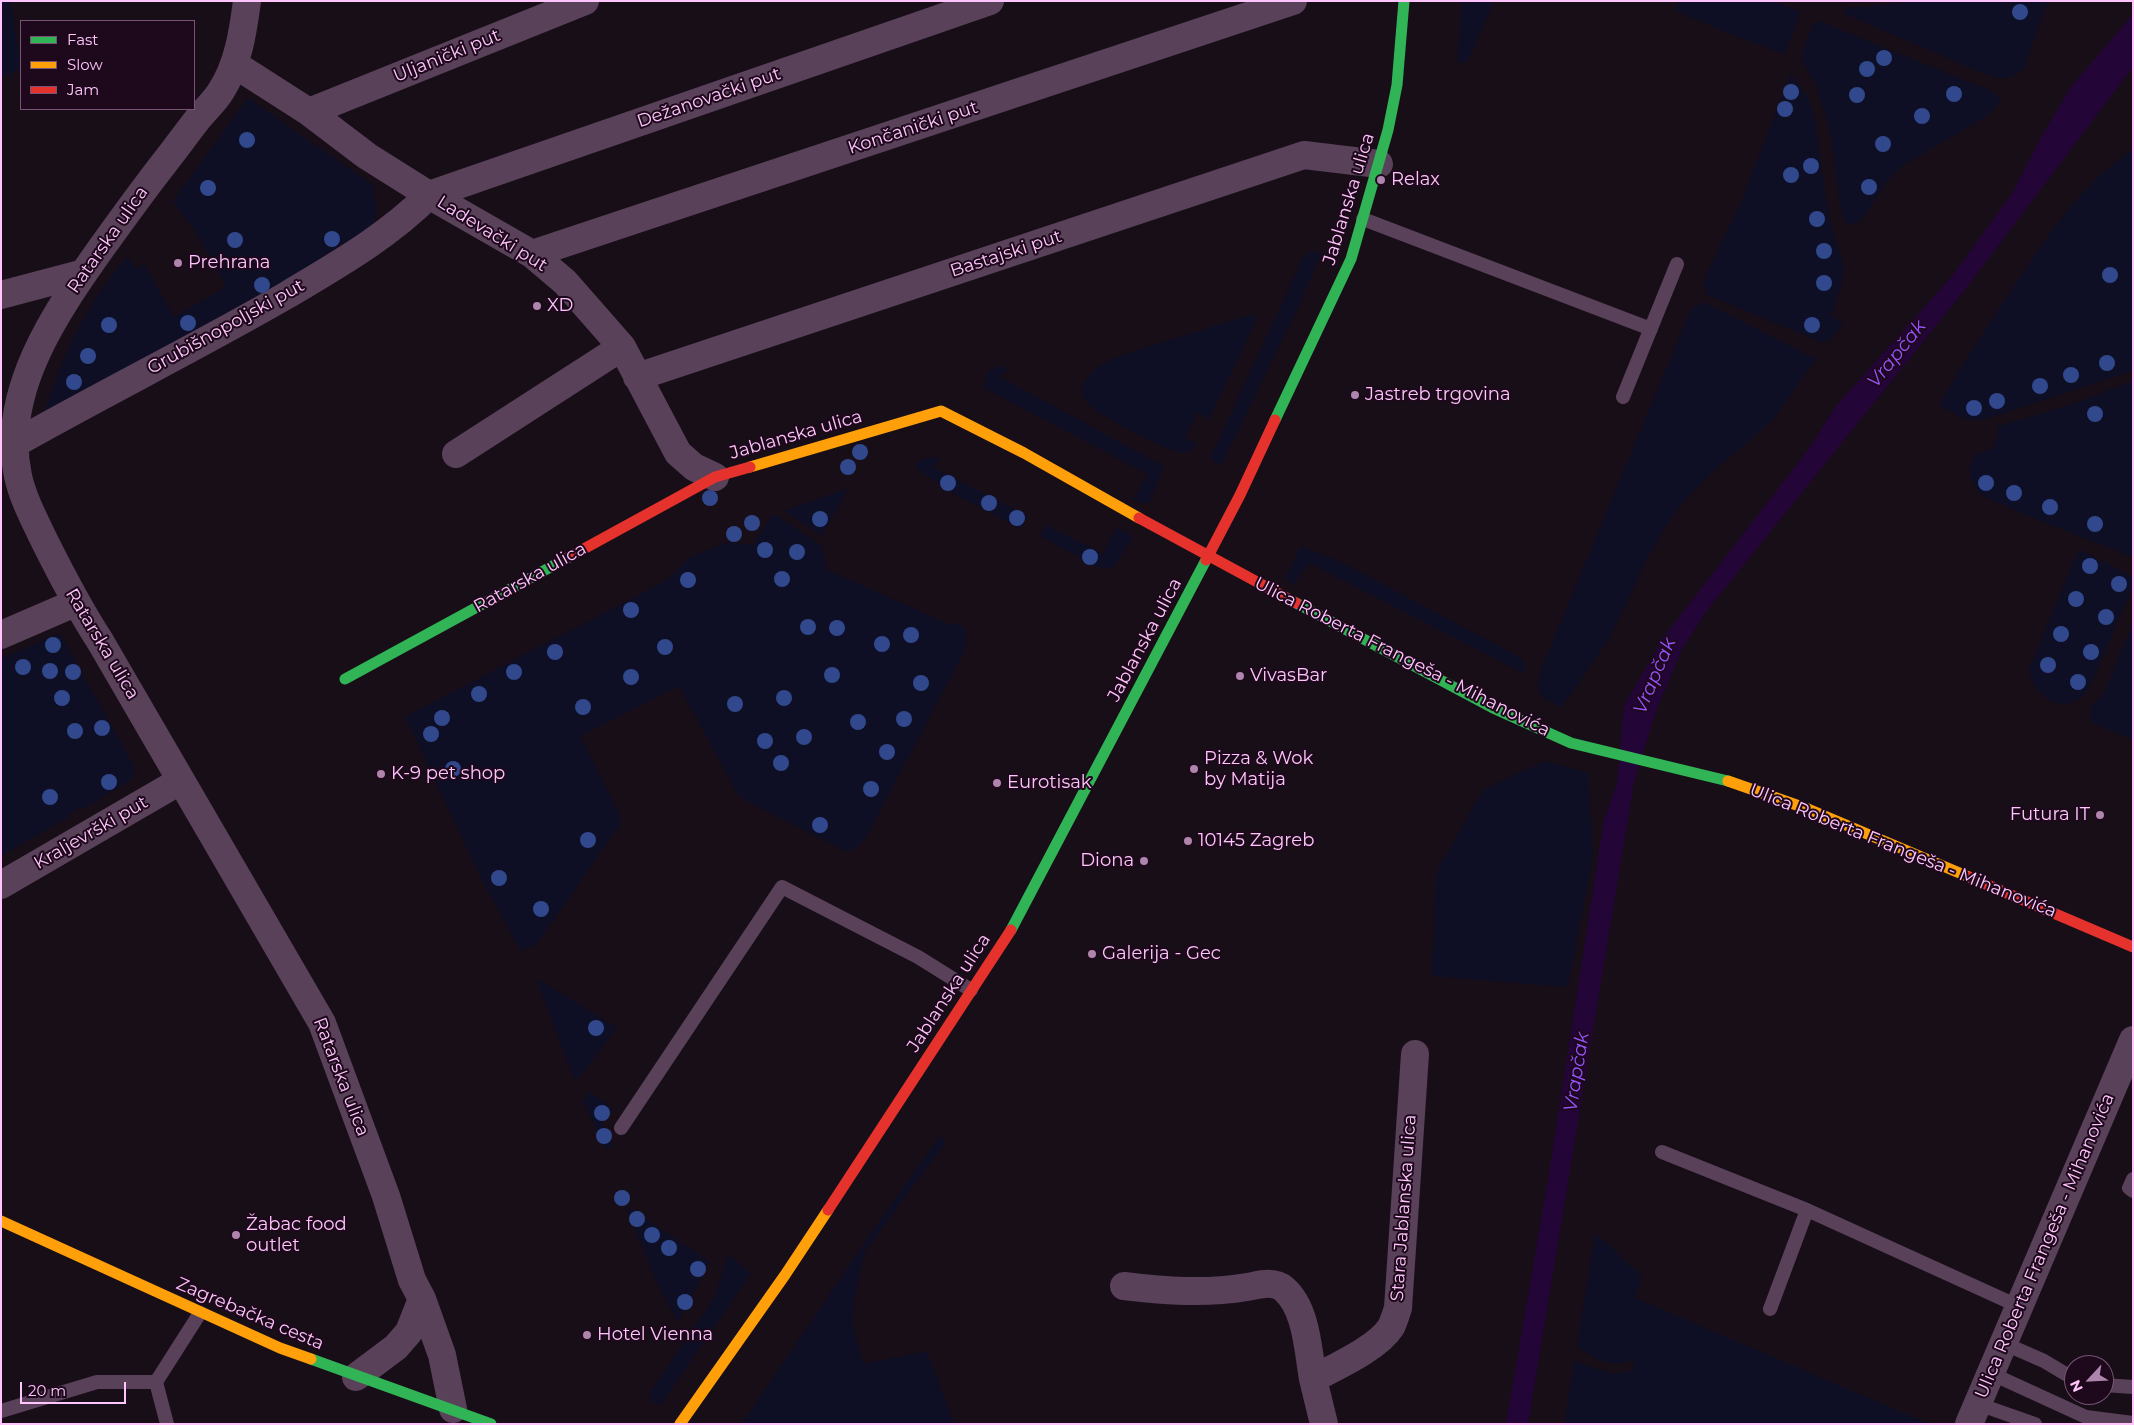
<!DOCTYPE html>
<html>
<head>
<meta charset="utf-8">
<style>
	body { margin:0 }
	#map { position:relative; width:2134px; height:1425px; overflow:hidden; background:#180e18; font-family:Montserrat,sans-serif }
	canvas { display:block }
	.frame { position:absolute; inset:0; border:2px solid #ffc5fc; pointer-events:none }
	.legend { position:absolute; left:20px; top:20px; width:175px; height:90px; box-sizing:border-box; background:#1d091b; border:1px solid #775475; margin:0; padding:6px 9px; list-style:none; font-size:15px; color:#ffc5fc }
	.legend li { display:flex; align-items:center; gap:10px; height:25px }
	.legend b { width:25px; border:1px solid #775475 }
	.north { position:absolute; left:2064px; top:1355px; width:50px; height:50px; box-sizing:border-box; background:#1d091b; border:1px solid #775475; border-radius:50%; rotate:245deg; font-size:14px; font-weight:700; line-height:20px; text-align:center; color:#ffc5fc }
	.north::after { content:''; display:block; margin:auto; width:18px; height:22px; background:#ae85ac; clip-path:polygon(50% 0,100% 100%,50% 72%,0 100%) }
	.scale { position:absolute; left:20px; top:1382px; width:106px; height:22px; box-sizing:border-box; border:2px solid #ffc5fc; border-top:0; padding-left:6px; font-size:15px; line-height:18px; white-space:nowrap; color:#ffc5fc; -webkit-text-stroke:4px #1d091b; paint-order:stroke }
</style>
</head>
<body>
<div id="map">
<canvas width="2134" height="1425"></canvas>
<div class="frame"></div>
<ul class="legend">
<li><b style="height:6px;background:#30b455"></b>Fast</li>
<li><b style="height:6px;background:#ff9f0a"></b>Slow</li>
<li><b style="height:6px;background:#e5322d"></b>Jam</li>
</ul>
<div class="north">N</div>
<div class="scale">20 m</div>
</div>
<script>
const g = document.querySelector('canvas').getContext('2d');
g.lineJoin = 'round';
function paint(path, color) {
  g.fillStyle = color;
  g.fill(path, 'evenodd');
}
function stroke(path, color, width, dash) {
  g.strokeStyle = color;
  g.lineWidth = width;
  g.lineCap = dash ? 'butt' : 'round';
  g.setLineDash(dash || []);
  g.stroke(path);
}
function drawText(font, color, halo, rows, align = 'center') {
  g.font = font + ' Montserrat,sans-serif';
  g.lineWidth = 4;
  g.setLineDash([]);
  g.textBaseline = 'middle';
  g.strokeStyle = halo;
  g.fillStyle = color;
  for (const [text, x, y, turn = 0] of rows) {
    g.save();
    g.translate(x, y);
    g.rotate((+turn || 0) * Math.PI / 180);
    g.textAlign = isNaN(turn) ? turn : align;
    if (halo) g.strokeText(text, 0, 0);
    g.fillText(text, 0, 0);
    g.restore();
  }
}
const green = new Path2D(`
	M1 1H11L21 69 1 77Z
	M1461 1H1494L1468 60 1461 63 1458 61Z
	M1679 1H1774L1800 12 1785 54 1737 37 1675 10Z
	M1917 1H2048L2023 69C2009 83 1997 78 1980 72L1843 13 1847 8Z
	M1819 21 1994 92 1998 96 2000 102 1988 115 1902 166 1892 175 1861 221 1849 225 1845 222 1841 210 1830 131 1816 85 1801 58 1812 25Z
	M1791 74 1807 96 1813 111 1828 212 1844 269 1841 285 1831 315 1843 325 1828 342 1819 341 1707 295 1703 282 1741 202Z
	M248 98 374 186 376 218 374 225 282 286 44 416C61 357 86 304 127 257L136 269 144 264 174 317 226 287 198 235 173 201Z
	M2133 149V371L1985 419 1967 420 1939 405C1963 363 1989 323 2016 283 2051 231 2081 185 2133 149Z
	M1310 251 1321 253 1301 301 1221 466 1212 460 1211 456 1303 258Z
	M1704 302 1816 359 1772 421 1711 473 1683 502 1663 530 1647 559 1610 637 1562 707C1542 698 1535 696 1540 672L1691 309Z
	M1252 314 1257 319 1255 323 1209 419 1197 413 1185 438 1196 444C1193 449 1190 452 1184 453 1173 454 1104 418 1094 409 1087 405 1084 397 1081 390 1086 375 1098 367 1111 359Z
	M1004 365 1007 372 998 376 1162 465 1163 469 1148 504 1133 500 1148 474 984 388 987 371Z
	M2133 381V557L2028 516 1980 494 1970 477V467L1975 455 1992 449 1998 434 1997 427 2075 403Z
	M939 457 934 468 1028 516 1021 529 947 490 915 467 917 462 924 458Z
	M848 488 822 536 785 511Z
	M772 515H776L822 546 826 569 946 623 964 626C968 635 967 643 964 652L865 839 854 849 845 851 744 799 737 793 679 686 580 736 619 813 621 823 536 945 521 951 482 880 405 717 667 580 689 558 728 542 753 545Z
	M1046 525 1103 554 1117 527 1133 537 1113 568 1101 569 1040 536Z
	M1301 546 1345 564 1521 658 1525 665V674L1309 563 1293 585 1285 578Z
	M2079 549 2133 577V586L2089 688C2069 719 2034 700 2029 669Z
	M2133 623V740L2093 723 2090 713 2091 707 2104 693Z
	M58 634 61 635 134 766 135 775 128 782 85 808H79L67 816 69 817 1 856V659Z
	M1545 761 1588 773 1593 855 1568 987 1432 976 1436 876 1439 867 1483 790Z
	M540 980 617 1028 578 1079H574L538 983Z
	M590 1092 613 1108 603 1122 612 1145 607 1150 583 1102Z
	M940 1136 946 1142 865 1251 855 1293 852 1321 863 1364 927 1351 954 1424H742L869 1236Z
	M625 1205 710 1262 678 1322 655 1279Z
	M1595 1234C1615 1246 1623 1264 1642 1274L1635 1298 1929 1424H1564L1574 1361 1611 1374 1634 1371 1633 1360C1611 1368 1594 1360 1577 1346Z
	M728 1254 751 1273 660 1406 652 1401 649 1394 715 1297Z`);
const water = new Path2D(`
	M2133 14V67L1967 287 1705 613 1682 649 1656 711 1634 782 1528 1424H1506L1549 1174 1604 820 1617 784 1624 706 1663 638 1811 446 1836 406 1953 275 2013 192 2040 139 2071 87Z`);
const lane = new Path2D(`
	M1363 219 1651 329
	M1623 397 1677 264
	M621 1128 782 887 918 957 971 990
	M1662 1152 1807 1210 2018 1306
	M2133 1179 2129 1188 2133 1191
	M1770 1309 1807 1210
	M2003 1343 2044 1361 2074 1379
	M1990 1373 2086 1417 2133 1423
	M156 1382 167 1424
	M2104 1385 2133 1387
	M1978 1404 2035 1424
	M1 1411 97 1382H156L200 1313`);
const street = new Path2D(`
	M247 1C243 32 238 65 221 91 215 101 205 110 197 120 186 134 176 148 165 162 143 190 123 218 102 247 56 312 0 392 18 476 23 499 35 521 45 542 62 576 79 609 100 641L322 1023 386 1196 412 1280 422 1299 442 1355 453 1409
	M234 64 309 112 367 156 429 195 532 254 565 282 622 347 678 453 694 467 715 477
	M309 112 585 1
	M532 254 1293 1
	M1 295 84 273
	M637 377 1304 155 1379 164
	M14 444C104 393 197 347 287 295 337 265 387 237 429 195L990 1
	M456 454 622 347
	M1 635 75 603
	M1 885 180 781
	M1124 1286C1166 1291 1205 1294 1247 1287 1259 1285 1273 1280 1284 1289 1307 1309 1308 1351 1313 1379
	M356 1377 396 1347 409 1332 422 1299
	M1324 1424 1313 1379C1335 1367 1378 1348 1391 1327 1394 1321 1396 1314 1398 1308L1415 1054
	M1969 1424 2133 1040`);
const fast = new Path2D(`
	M1275 420 1351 259 1388 130 1397 85 1404 1
	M1296 603 1493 708 1571 743 1728 781
	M345 679 569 557
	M1011 930 1206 560
	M311 1359 491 1424`);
const slow = new Path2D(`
	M750 467 941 411 1024 453 1139 518
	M1728 781 1808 809 1969 877
	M1 1221 280 1348 311 1359
	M680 1424 785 1275 828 1210`);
const jam = new Path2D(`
	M1139 518 1296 603
	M569 557 715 477 750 467
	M1206 560 1240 495 1275 420
	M1969 877 2133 947
	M828 1210 1011 930`);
const trees = [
	[2020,12],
	[1884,58],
	[1867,69],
	[1791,92],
	[1954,94],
	[1857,95],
	[1785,109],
	[1922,116],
	[247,140],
	[1883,144],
	[1811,166],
	[1791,175],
	[1869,187],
	[208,188],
	[1817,219],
	[332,239],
	[235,240],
	[1824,251],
	[2110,275],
	[1824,283],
	[262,285],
	[188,323],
	[109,325],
	[1812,325],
	[88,356],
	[2107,363],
	[2071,375],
	[74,382],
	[2040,386],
	[1997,401],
	[1974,408],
	[2095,414],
	[860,452],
	[848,467],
	[948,483],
	[1986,483],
	[2014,493],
	[710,498],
	[989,503],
	[2050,507],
	[1017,518],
	[820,519],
	[752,523],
	[2095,524],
	[734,534],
	[765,550],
	[797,552],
	[1090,557],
	[2090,566],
	[782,579],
	[688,580],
	[2119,584],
	[2076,599],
	[631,610],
	[2106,617],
	[808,627],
	[837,628],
	[2061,634],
	[911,635],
	[882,644],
	[53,645],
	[665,647],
	[555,652],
	[2091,652],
	[2048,665],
	[23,667],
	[50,671],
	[73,672],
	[514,672],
	[832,675],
	[631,677],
	[2078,682],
	[921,683],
	[479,694],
	[62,698],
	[784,698],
	[735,704],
	[583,707],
	[442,718],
	[904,719],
	[858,722],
	[102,728],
	[75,731],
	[431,734],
	[804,737],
	[765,741],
	[887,752],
	[781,763],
	[453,769],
	[109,782],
	[871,789],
	[50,797],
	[820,825],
	[588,840],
	[499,878],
	[541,909],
	[596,1028],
	[602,1113],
	[604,1136],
	[622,1198],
	[637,1219],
	[652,1235],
	[669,1248],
	[698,1269],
	[685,1302]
];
const markers = [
	[1381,180,5,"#ae85ac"],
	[178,263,5,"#ae85ac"],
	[537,306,5,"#ae85ac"],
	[1355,395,5,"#ae85ac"],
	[1240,676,5,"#ae85ac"],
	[1194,769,5,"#ae85ac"],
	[381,774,5,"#ae85ac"],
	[997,783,5,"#ae85ac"],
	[2100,815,5,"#ae85ac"],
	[1188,841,5,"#ae85ac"],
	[1144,861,5,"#ae85ac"],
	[1092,954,5,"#ae85ac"],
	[236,1235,5,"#ae85ac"],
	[587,1335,5,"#ae85ac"]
];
const streetNames = [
	["Uljanički put",447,56,-22],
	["Dežanovački put",709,98,-19],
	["Končanički put",913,128,-18],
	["Jablanska ulica",1349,199,-73],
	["Ladevački put",492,234,32],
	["Ratarska ulica",108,240,-55],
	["Bastajski put",1006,254,-18],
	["Grubišnopoljski put",226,327,-29],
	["Jablanska ulica",796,435,-16],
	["Ratarska ulica",530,578,-29],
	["Jablanska ulica",1145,640,-62],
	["Ratarska ulica",102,644,59],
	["Ulica Roberta Frangeša - Mihanovića",1402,657,27],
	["Kraljevrški put",91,833,-30],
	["Ulica Roberta Frangeša - Mihanovića",1903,851,22],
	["Jablanska ulica",949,993,-57],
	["Ratarska ulica",341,1077,69],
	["Stara Jablanska ulica",1404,1208,-86],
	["Ulica Roberta Frangeša - Mihanovića",2045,1246,-67],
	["Zagrebačka cesta",250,1314,23]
];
const poiNames = [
	["Relax",1391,180],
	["Prehrana",188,263],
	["XD",547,306],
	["Jastreb trgovina",1365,395],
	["VivasBar",1250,676],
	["Pizza & Wok",1204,759],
	["by Matija",1204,780],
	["K-9 pet shop",391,774],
	["Eurotisak",1007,783],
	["Futura IT",2090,815,"right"],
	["10145 Zagreb",1198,841],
	["Diona",1134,861,"right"],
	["Galerija - Gec",1102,954],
	["Žabac food",246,1225],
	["outlet",246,1246],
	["Hotel Vienna",597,1335]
];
const waterNames = [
	["Vrapčak",1897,354,-51],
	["Vrapčak",1655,676,-67],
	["Vrapčak",1577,1072,-81]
];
paint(green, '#0e0e25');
paint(water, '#230538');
stroke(lane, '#5a415a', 14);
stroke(street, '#5a415a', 28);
stroke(fast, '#30b455', 11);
stroke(slow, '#ff9f0a', 11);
stroke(jam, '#e5322d', 11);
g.fillStyle = '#31488c';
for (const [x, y] of trees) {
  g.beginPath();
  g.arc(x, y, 8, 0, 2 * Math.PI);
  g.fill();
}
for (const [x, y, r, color] of markers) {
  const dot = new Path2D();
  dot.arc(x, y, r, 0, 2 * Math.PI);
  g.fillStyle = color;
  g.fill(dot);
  stroke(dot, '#1d091b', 2);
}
drawText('18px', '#ffc5fc', '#1d091b', streetNames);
drawText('18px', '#ffc5fc', '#1d091b', poiNames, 'left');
drawText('italic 19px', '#9953ff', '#1d091b', waterNames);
</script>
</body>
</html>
